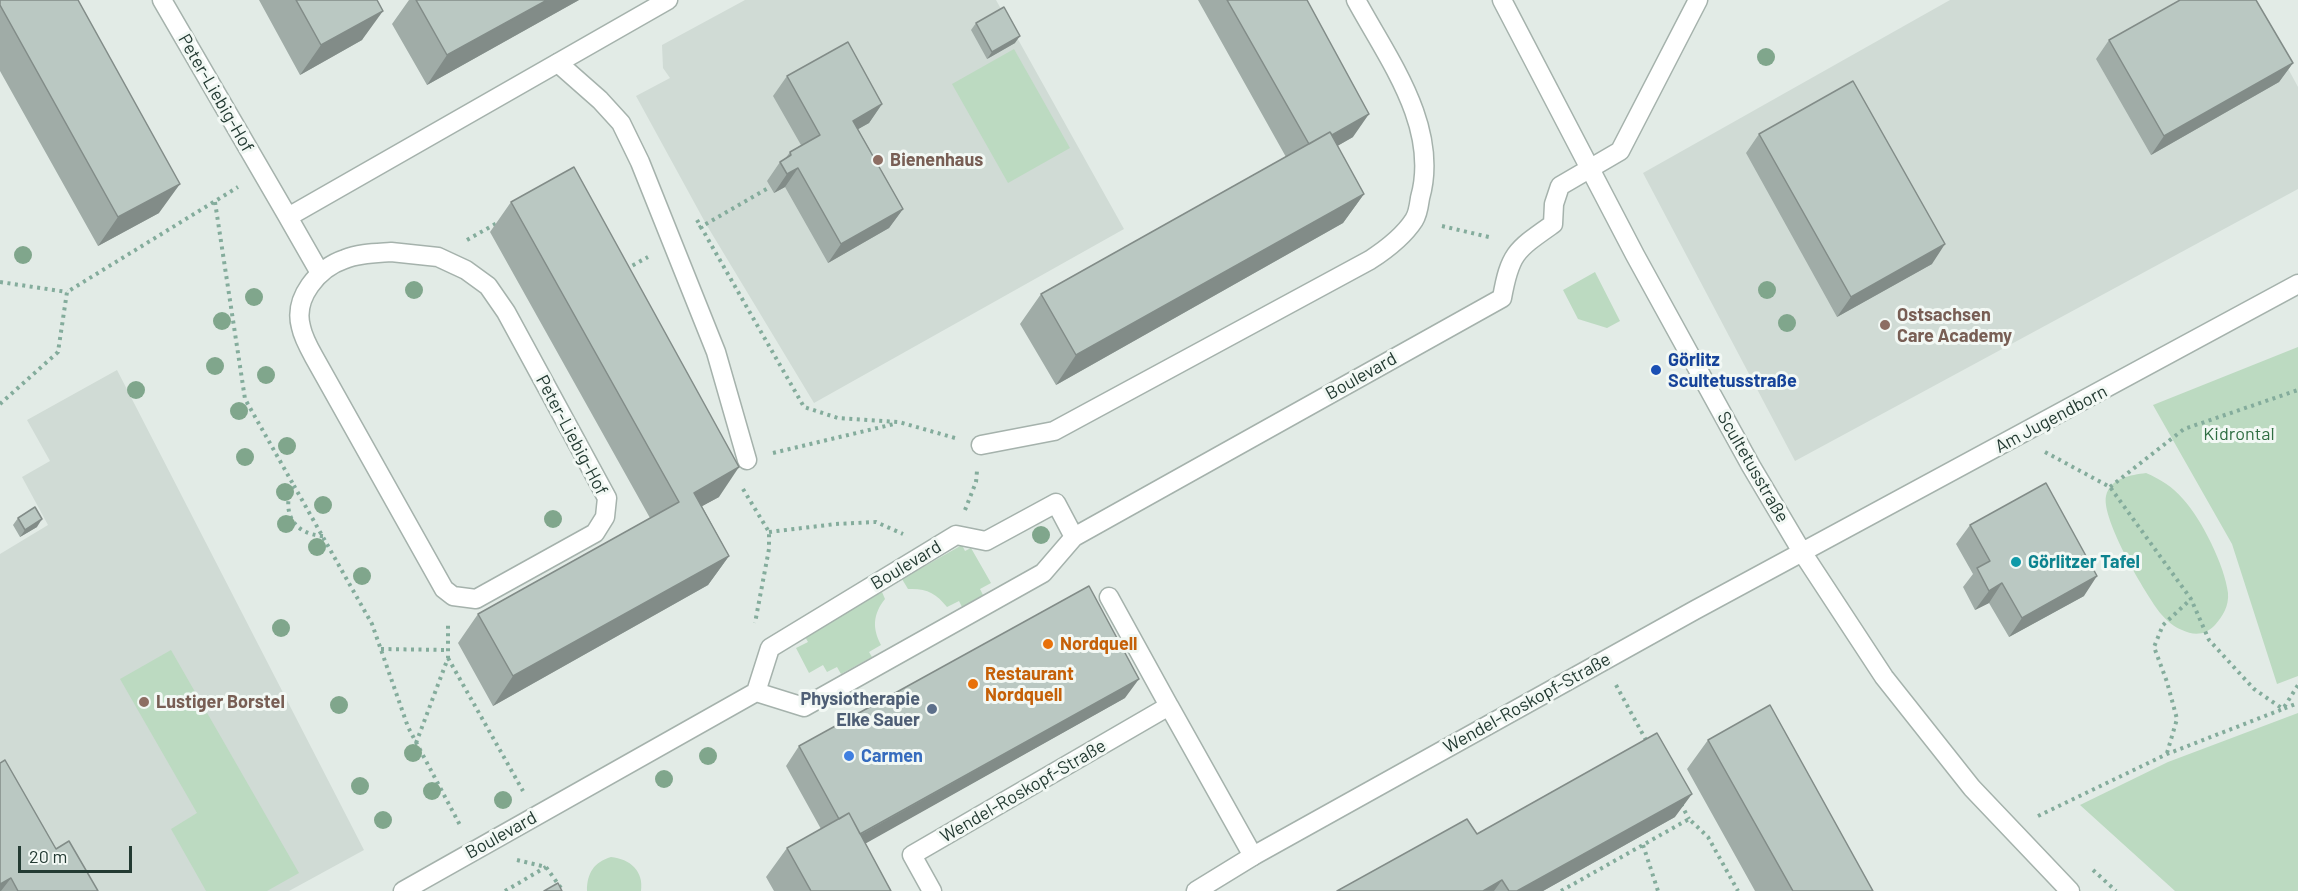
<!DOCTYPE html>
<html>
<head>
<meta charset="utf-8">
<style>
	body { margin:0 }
	#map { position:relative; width:2298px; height:891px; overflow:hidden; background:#e2ebe6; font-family:Barlow,sans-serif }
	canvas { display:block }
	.scale { position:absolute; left:18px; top:846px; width:114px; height:27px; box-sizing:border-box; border:3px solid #233a32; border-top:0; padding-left:8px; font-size:18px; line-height:21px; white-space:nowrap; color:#233a32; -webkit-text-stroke:4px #f2f8f4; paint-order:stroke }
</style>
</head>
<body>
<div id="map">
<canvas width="2298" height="891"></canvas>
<div class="scale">20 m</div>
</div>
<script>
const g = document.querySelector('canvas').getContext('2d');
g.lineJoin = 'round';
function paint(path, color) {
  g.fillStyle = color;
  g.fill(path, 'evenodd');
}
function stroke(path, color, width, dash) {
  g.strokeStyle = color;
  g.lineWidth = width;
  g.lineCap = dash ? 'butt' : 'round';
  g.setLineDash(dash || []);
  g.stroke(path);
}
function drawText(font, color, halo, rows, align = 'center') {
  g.font = font + ' Barlow,sans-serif';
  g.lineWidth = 6;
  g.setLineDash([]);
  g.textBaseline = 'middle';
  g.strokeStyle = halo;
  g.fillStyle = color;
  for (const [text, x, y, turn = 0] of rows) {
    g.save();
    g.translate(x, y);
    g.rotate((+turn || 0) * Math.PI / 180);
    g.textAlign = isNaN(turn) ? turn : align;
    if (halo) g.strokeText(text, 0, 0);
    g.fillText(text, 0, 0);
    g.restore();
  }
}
const built = new Path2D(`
	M745 0H996L1124 229 814 403 706 224 636 96 670 78 663 68 662 45Z
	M1950 0H2251L2298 87V189L1795 461 1643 173Z
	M117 370 364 850 289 891H0V554L48 525 22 477 50 461 27 420Z`);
const green = new Path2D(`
	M1014 49 1070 148 1008 183 952 84Z
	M1595 272 1620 321 1607 328 1578 319 1563 290Z
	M2298 347V676L2277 684 2232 544 2153 405Z
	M2146 473C2160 479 2173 487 2183 499 2201 518 2225 566 2228 593 2229 606 2223 616 2215 625 2206 635 2194 636 2182 630 2174 627 2167 621 2161 614 2146 595 2101 519 2106 496 2110 478 2131 475 2146 473Z
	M962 545 965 551 971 548 991 583 980 589 983 595 962 607 959 601 947 607C936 593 926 588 908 589L902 579Z
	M882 592 885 599C873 614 872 628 881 645L869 652 872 657 841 674 837 667 827 672 823 665 809 673 796 648 808 642 804 635Z
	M171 650 299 873 267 891H206L171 829 197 813 120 679Z
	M2298 713V891H2175L2080 805 2168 762Z
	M611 857C630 859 644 871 641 891H587C587 873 594 862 611 857Z`);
const path = new Path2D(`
	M215 202 245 399 293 484
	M697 220 804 407 838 418 899 422 955 438
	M1442 226 1493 238
	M699 228 770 187
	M467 240 497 223
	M626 269 648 257
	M0 282 67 292
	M0 404 58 352 67 292 238 187
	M2045 452 2110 487 2191 599 2209 640 2254 689 2283 709 2298 703
	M773 453 894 424
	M2110 487 2184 429 2298 390
	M743 489 769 532V549L755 623
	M965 510 976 482 977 471
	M769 532 836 524 876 522 903 534
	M323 536C292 534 281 511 293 484L372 624 408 727 461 827
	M381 649 448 650
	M448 658 523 791
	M1616 685 1647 742
	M416 743 448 658V623
	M2167 753 2177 719 2167 682 2154 647 2163 625 2191 599
	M1681 804 1689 819
	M2038 816 2167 754 2283 709 2298 685
	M1643 845 1658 891
	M517 860 546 867 563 891
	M2093 870 2116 891
	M505 891 546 867
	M1561 891 1689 819 1708 837 1738 891`);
const service = new Path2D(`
	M558 63 600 100 621 123 640 162 716 352 747 460
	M981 445 1054 431 1370 260C1387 249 1403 237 1414 220 1418 214 1419 205 1420 198 1440 127 1388 59 1356 0
	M1109 597 1169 706
	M932 891 912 855 1169 706 1253 856`);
const pedestrian = new Path2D(`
	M756 692 804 707 1043 573 1074 537
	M403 891 756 692 770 648 956 535 986 541 1056 503 1074 537 1502 298C1510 253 1516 250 1553 224L1554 204 1560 186 1620 151 1698 0`);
const minor = new Path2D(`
	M162 0 288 217 668 0
	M1502 0 1635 255 1751 466 1802 552 1884 677 1972 788 2070 891
	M288 217 320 273
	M391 252 438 257 466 270 488 286 506 312 607 498 605 517 595 533 476 599 453 596 444 589 314 357C309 348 303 337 301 327 293 298 318 268 345 259 359 253 376 253 391 252Z
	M1196 891 1253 856 1695 610 2298 284`);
const trees = [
	[1766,57],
	[23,255],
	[414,290],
	[1767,290],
	[254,297],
	[222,321],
	[1787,323],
	[215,366],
	[266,375],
	[136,390],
	[239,411],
	[287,446],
	[245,457],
	[285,492],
	[323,505],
	[553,519],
	[286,524],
	[1041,535],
	[317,547],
	[362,576],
	[281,628],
	[339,705],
	[413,753],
	[708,756],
	[664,779],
	[360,786],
	[432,791],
	[503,800],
	[383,820]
];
const wall = new Path2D(`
	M0 0 159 213 98 246 0 71Z
	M259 0H377L362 40 300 75Z
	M409 0H579L427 85 392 24Z
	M1198 0H1307L1353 137 1337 146 1364 194 1343 223 1056 385 1020 324 1041 294 1286 157Z
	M976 23 1015 43 987 59 971 30Z
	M2109 40 2293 63 2279 82 2151 155 2096 59Z
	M787 76 882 104 869 123 858 129 903 209 889 228 828 263 785 187 774 193 767 181 780 162 785 159 790 152 801 145 773 96Z
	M1759 134 1932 264 1837 317 1746 153Z
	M511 202 719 497 702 506 729 556 708 585 493 706 458 643 478 614 650 518 490 232Z
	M18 518 37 527 20 537 13 525Z
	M1970 525 2084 596 2009 637 1989 603 1975 610 1963 587 1973 574 1956 544Z
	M1125 698 865 843 891 891H774L766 877 787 848 821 829 786 766 799 746Z
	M1708 740 1873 891H1755L1687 769Z
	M0 763 56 849 98 891H0Z
	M1675 817 1543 891H1337L1477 834Z`);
const shadedWall = new Path2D(`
	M547 0H579L427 85 447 55Z
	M383 11 362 40 300 75 321 45Z
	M1020 36 1015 43 987 59 992 52Z
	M2293 63 2279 82 2151 155 2164 136Z
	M882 104 869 123 839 140 853 121Z
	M1369 114 1353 137 1294 171 1310 147Z
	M798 168 785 187 774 193 787 174Z
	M180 184 159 213 98 246 118 217Z
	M1364 194 1343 223 1056 385 1076 355Z
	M903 209 889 228 828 263 841 244Z
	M1945 244 1932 264 1837 317 1851 297Z
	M739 467 719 497 673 522 694 493Z
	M42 519 37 527 20 537 25 530Z
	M729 556 708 585 493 706 513 676Z
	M2097 576 2084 596 2009 637 2022 618Z
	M2002 583 1989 603 1975 610 1989 591Z
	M1139 679 1125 698 838 859 851 840Z
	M1692 794 1675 817 1543 891H1517Z
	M11 878 1 891H0V884Z
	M1502 880 1494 891H1483Z`);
const building = new Path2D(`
	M0 0H78L180 184 118 217 0 5Z
	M296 0H377L383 11 321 45Z
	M416 0H547L447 55Z
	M1227 0H1307L1369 114 1332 135 1330 132 1309 144Z
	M2180 0H2256L2293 63 2164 136 2109 40Z
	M1004 7 1020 36 992 52 976 23Z
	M848 42 882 104 853 121 903 209 841 244 798 168 787 174 780 162 791 155 790 152 820 135 787 76Z
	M1853 81 1945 244 1851 297 1759 134Z
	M1330 132 1364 194 1076 355 1041 294Z
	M574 167 739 467 694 493 729 556 513 676 478 614 679 502 511 202Z
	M2046 483 2097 576 2022 618 2002 583 1989 591 1977 568 1990 561 1970 525Z
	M35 507 42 519 25 530 18 518Z
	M1089 586 1139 679 860 834 849 813 839 819 799 746Z
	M1770 705 1873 891H1793L1708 740Z
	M1657 733 1692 794 1517 891H1509L1502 880 1483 891H1337L1467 819 1477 834Z
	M5 760 56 849 69 841 98 891H18L11 878 0 884V763Z
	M849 813 891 891H811L787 848Z
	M558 883 562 891H544Z`);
const markers = [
	[878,160,6,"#8d6e63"],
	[1885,325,6,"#8d6e63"],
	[1656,370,6,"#1a4fb4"],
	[2016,562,6,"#0f9aa8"],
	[1048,644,6,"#e8710a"],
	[973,684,6,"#e8710a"],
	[144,702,6,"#8d6e63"],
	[932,709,6,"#5c6f8a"],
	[849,756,6,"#3f7fe0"]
];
const streetNames = [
	["Peter-Liebig-Hof",216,93,60],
	["Boulevard",1361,376,-29],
	["Am Jugendborn",2051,419,-28],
	["Peter-Liebig-Hof",572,435,62],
	["Scultetusstraße",1753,467,60],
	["Boulevard",906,565,-31],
	["Wendel-Roskopf-Straße",1527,703,-29],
	["Wendel-Roskopf-Straße",1023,791,-30],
	["Boulevard",501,835,-29]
];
const educationNames = [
	["Bienenhaus",890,160],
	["Ostsachsen",1897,315],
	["Care Academy",1897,336],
	["Lustiger Borstel",156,702]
];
const transitNames = [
	["Görlitz",1668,360],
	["Scultetusstraße",1668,381]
];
const parkNames = [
	["Kidrontal",2239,434]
];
const cultureNames = [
	["Görlitzer Tafel",2028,562]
];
const foodNames = [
	["Nordquell",1060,644],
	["Restaurant",985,674],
	["Nordquell",985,695]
];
const serviceNames = [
	["Physiotherapie",920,699],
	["Elke Sauer",920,720]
];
const shopNames = [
	["Carmen",861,756]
];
paint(built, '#d0dbd5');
paint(green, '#bcdac1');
stroke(service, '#a5b2ac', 21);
stroke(pedestrian, '#a5b2ac', 21);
stroke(minor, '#a5b2ac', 21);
stroke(path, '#84ac9c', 4, [3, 4.5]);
stroke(service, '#fff', 18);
stroke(pedestrian, '#fff', 18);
stroke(minor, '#fff', 18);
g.fillStyle = '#80a68c';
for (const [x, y] of trees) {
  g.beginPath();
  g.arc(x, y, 9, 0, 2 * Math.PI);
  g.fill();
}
paint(wall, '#a0aca7');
paint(shadedWall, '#828c88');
paint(building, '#bac8c2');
stroke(building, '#828c88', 1.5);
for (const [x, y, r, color] of markers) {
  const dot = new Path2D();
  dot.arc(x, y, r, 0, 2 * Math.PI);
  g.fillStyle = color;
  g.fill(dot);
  stroke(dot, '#f2f8f4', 2);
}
drawText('18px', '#233a32', '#f2f8f4', streetNames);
drawText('bold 18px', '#785e54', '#f2f8f4', educationNames, 'left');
drawText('bold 18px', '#164399', '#f2f8f4', transitNames, 'left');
drawText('18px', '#306e43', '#f2f8f4', parkNames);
drawText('bold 18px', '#0d838f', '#f2f8f4', cultureNames, 'left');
drawText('bold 18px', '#c56008', '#f2f8f4', foodNames, 'left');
drawText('bold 18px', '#4e5e75', '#f2f8f4', serviceNames, 'right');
drawText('bold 18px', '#366cbe', '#f2f8f4', shopNames, 'left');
</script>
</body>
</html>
